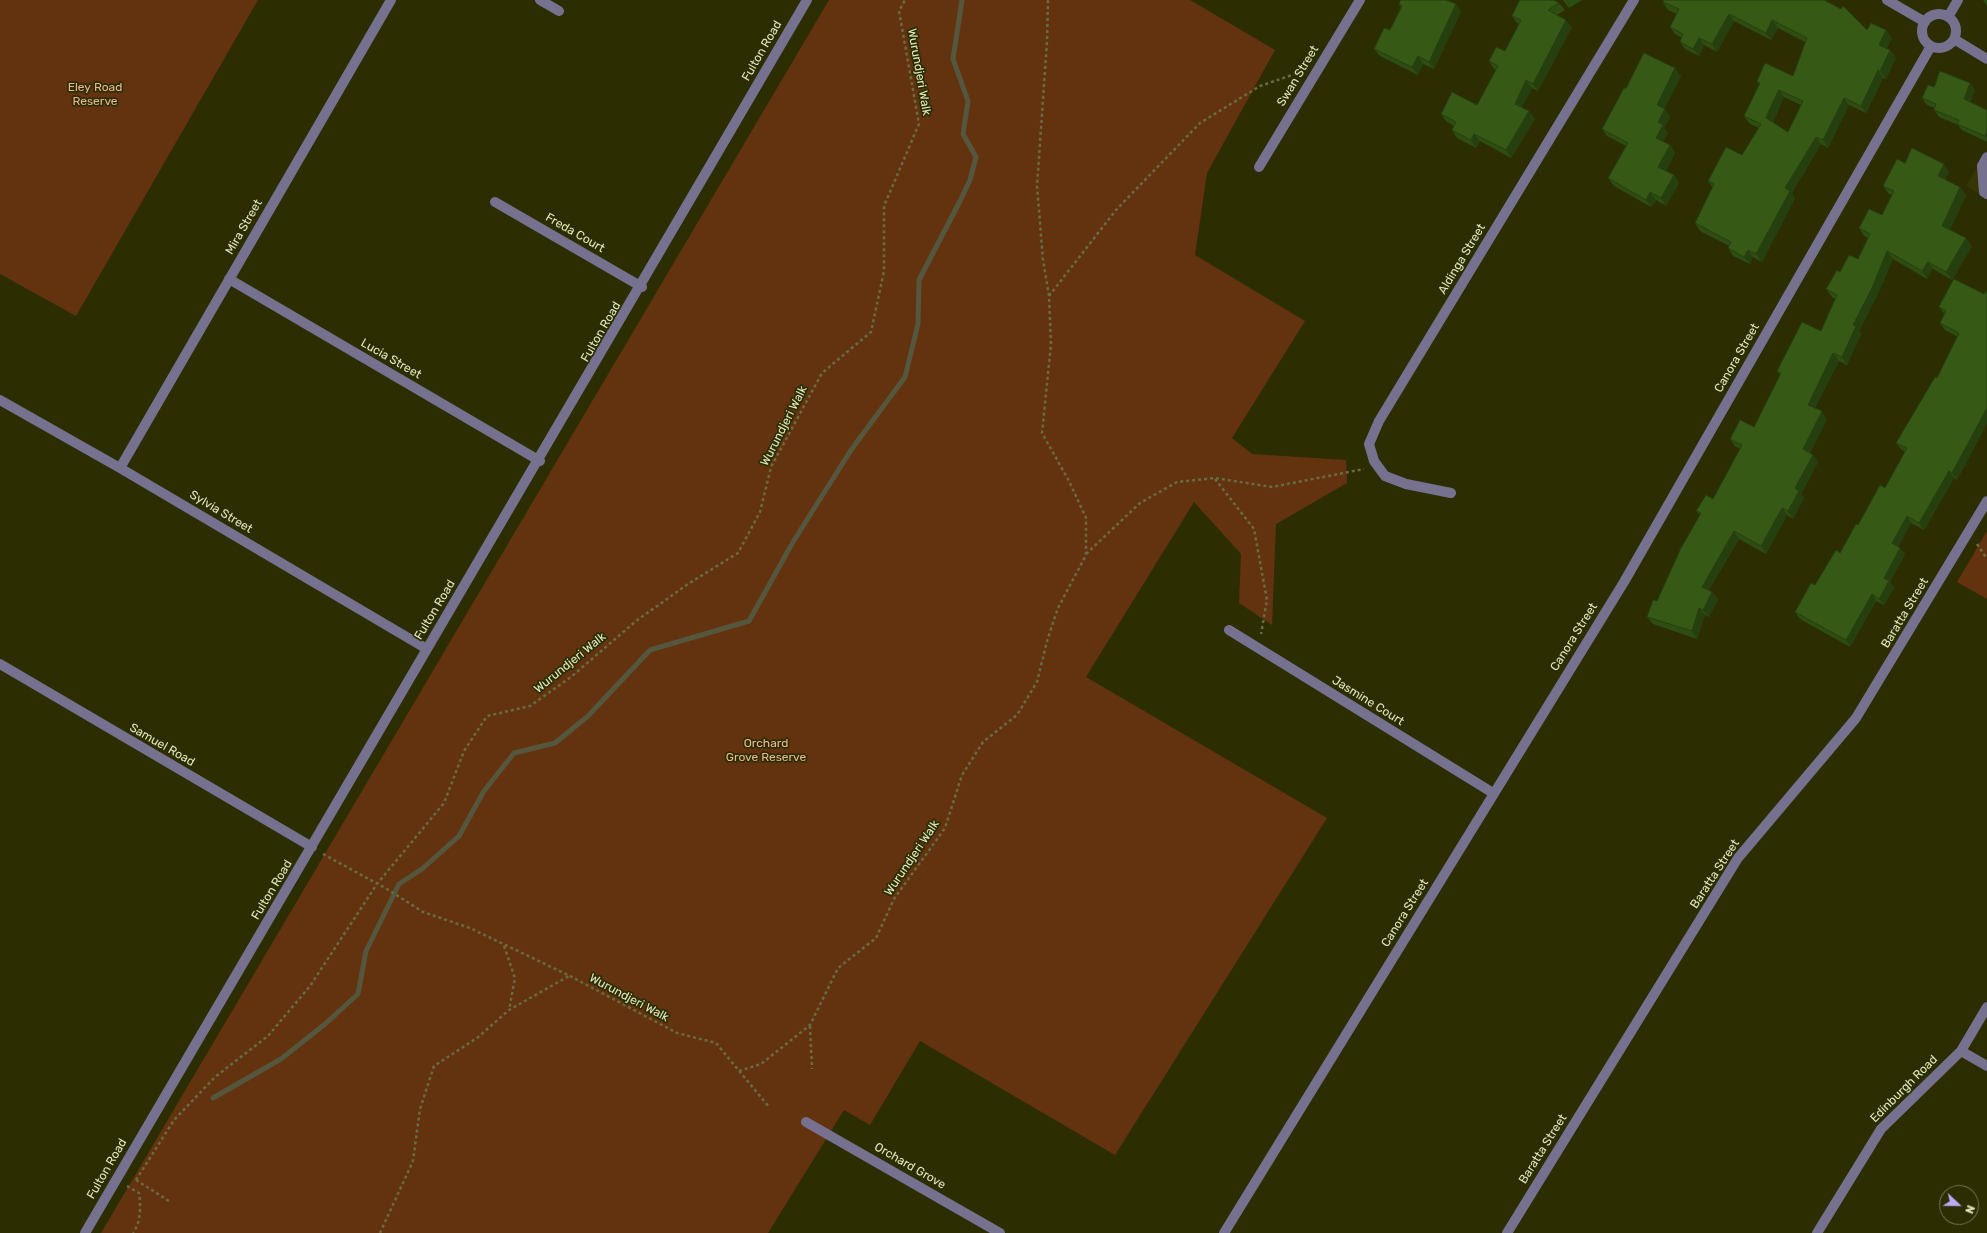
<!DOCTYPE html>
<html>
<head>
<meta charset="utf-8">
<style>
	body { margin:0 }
	#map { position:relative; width:1987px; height:1233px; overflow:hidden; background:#2c2e01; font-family:Rubik,sans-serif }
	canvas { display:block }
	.north { position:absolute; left:1939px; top:1185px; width:40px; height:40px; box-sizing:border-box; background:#2c2e01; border:1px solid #75784d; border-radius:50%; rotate:112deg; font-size:11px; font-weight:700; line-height:16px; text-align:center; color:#e3e8c0 }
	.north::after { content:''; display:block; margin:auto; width:14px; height:18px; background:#baaaf7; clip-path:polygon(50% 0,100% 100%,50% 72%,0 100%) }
</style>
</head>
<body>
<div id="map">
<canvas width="1987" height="1233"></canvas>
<div class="north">N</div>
</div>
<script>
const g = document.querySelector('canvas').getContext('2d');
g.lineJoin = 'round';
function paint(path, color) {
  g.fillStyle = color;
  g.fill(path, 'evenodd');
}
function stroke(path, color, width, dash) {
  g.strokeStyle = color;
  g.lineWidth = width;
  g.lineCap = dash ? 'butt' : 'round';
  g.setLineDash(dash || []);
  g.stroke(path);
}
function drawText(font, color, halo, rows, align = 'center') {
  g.font = font + ' Rubik,sans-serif';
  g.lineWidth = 3.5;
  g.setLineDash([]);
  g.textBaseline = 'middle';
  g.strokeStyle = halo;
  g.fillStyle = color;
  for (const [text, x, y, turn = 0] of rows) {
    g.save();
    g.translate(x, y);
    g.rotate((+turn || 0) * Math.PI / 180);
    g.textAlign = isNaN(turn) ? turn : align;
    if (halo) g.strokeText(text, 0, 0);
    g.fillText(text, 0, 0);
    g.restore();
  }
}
const built = new Path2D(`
	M1987 150V199L1966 186Z`);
const green = new Path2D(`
	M0 0H258L76 316 0 274Z
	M829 0H1190L1275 50 1207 173 1195 255 1305 321 1232 438 1252 454 1346 460 1347 483 1276 524 1272 625 1239 603 1241 554 1194 502 1086 677 1327 818 1115 1155 920 1041 870 1125 844 1110 768 1233H101Z
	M1987 531V599L1957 582Z`);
const stream = new Path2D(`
	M213 1098 281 1059 325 1024 358 994 366 951 399 884 422 869 459 836 484 791 514 753 555 743 588 716 650 650 749 621 793 542 851 450 905 377 918 324 919 280 960 201 970 180 976 157 963 134 968 101 953 59 962 0`);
const path = new Path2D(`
	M1049 296 1116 210 1200 123 1260 86 1301 72
	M1215 479 1254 529 1267 600 1261 634
	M1977 544 1987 559
	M1086 554 1140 503 1177 482 1215 478 1272 487 1364 469
	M323 854 387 889 423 912 470 928 570 976 677 1033 716 1043 769 1107
	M504 946 515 978 509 1010
	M810 1026 812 1069
	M739 1071 761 1064 810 1025 838 968 876 938 894 899 945 828 962 775 983 742 1017 715 1037 682 1047 641 1058 608 1086 555V518L1069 481 1042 433 1051 344 1049 296 1043 260 1037 186 1047 42 1048 0
	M136 1180 174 1120 215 1077 268 1036 310 986 377 884 444 803 464 751 487 716 530 706 571 677 636 621 688 584 738 553 760 512 771 467 822 373 871 332 884 271V206L919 124 899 11 905 0
	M136 1180 169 1201
	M127 1186 139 1193C141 1206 141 1222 133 1233
	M380 1233 413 1161 420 1109 434 1066 477 1038 509 1010 569 976`);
const minor = new Path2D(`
	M540 0 559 11
	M1887 0 1925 22
	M1922 31a17 17 0 1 1 34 0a17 17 0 1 1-34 0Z
	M1948 17 1958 0
	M1954 39 1987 59
	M1987 157 1982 166 1984 192 1987 194
	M1259 167 1360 0
	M495 202 642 287
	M229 279 540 461
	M0 400 120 468 427 649
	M120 468 391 0
	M1451 493 1406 484 1385 476 1374 461 1369 444 1379 421 1634 0
	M1229 630 1493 793
	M0 664 312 847
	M1961 1051 1987 1066
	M806 1122 1000 1233
	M85 1233C325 822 569 413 807 0
	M1224 1233 1624 582 1931 46
	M1507 1233 1738 858 1856 718 1987 501
	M1817 1233 1881 1129 1961 1051 1987 1007`);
const wall = new Path2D(`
	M1563 0H1582L1569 8Z
	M1983 0H1987V6Z
	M1663 2 1867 30 1892 38 1887 48 1890 50 1896 58 1886 79 1883 78 1866 113 1849 105 1828 148 1821 144 1792 193 1795 198 1762 262 1753 257 1750 264 1733 256 1728 248 1729 246 1700 231 1695 223 1713 188 1708 181 1742 155 1759 128 1749 123 1744 116 1759 85 1757 81 1793 76 1805 42 1778 28 1771 40 1734 21 1717 52 1704 45 1699 56 1685 49 1680 42 1682 38 1675 34 1670 27 1677 14 1668 10ZM1784 97 1801 105 1788 132 1773 122Z
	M1559 3 1565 10 1557 15 1572 27 1538 91 1532 88 1522 107 1535 119 1511 158 1480 141 1476 148 1457 138 1452 130 1454 126 1446 121 1441 114 1477 105 1496 70 1494 69 1489 61 1505 51 1519 24 1517 23 1512 16Z
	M1399 4H1456L1461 12 1434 69 1423 64 1418 75 1380 56 1374 49 1390 30 1401 8Z
	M1681 76 1664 109 1670 117 1664 128 1668 133 1663 142 1670 145 1675 153 1666 171 1674 175 1679 183 1666 206 1656 200 1651 207 1614 186 1608 178 1626 146 1607 136 1602 129 1626 88Z
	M1970 83 1975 90 1970 102 1987 110V142L1962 130 1958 125 1939 117 1934 110 1935 108 1927 105 1922 98 1934 87Z
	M1905 163 1949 172 1945 179 1966 195 1950 229 1972 246 1952 280 1933 269 1927 279 1893 259 1877 296 1859 331 1861 334 1847 365 1839 361 1815 408 1827 419 1810 453 1813 455 1818 462 1801 494 1804 498 1793 519 1787 515 1766 554 1739 539 1709 590 1712 592 1718 599 1709 617 1705 615 1697 639 1653 624 1647 617 1657 601 1700 515 1696 511 1713 499 1740 449 1735 446 1730 439 1754 427 1780 375 1777 371 1821 331 1835 299 1832 297 1826 289 1840 272 1858 259 1868 238 1864 236 1859 228 1882 215 1892 195 1889 194 1883 186Z
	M1987 290V423L1957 480 1954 478 1924 530 1911 523 1898 546 1905 554 1890 582 1894 588 1884 605 1876 601 1850 647 1800 619 1795 612 1840 553 1858 525 1885 488 1905 452 1901 449 1896 443 1937 378 1958 337 1945 330 1940 323 1945 315 1939 307 1984 294Z`);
const shadedWall = new Path2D(`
	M1456 4 1461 12 1434 69 1429 62Z
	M1729 14 1734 21 1717 52 1712 44Z
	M1566 20 1572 27 1538 91 1533 84Z
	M1772 20 1778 28 1771 40 1766 33Z
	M1886 30 1892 38 1885 52 1879 45Z
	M1699 38 1704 45 1699 56 1693 49Z
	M1890 50 1896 58 1886 79 1880 71Z
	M1418 56 1423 64 1418 75 1412 67Z
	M1675 68 1681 76 1662 113 1657 105Z
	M1878 70 1883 78 1866 113 1861 106Z
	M1526 80 1532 88 1520 111 1515 104Z
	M1970 83 1975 90 1969 105 1964 99Z
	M1779 90 1784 97 1771 126 1766 118Z
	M1844 98 1849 105 1828 148 1823 140Z
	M1665 109 1670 117 1664 128 1668 133 1661 146 1656 138 1658 122Z
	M1529 111 1535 119 1511 158 1506 150Z
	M1987 132V139L1985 136Z
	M1474 134 1480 141 1476 148 1471 140Z
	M1816 137 1821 144 1792 193 1795 198 1762 262 1756 254 1785 188Z
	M1670 145 1675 153 1664 174 1658 167Z
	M1944 164 1949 172 1943 183 1938 176Z
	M1674 175 1679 183 1666 206 1661 198Z
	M1960 187 1966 195 1948 233 1942 226Z
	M1650 192 1656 200 1651 207 1646 200Z
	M1966 238 1972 246 1952 280 1946 272Z
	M1748 250 1753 257 1750 264 1744 257Z
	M1887 251 1893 259 1877 296 1859 331 1861 334 1847 365 1842 357 1853 325Z
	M1928 262 1933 269 1927 279 1922 271Z
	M1833 353 1839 361 1813 412 1808 405Z
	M1987 408V423L1957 480 1952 473Z
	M1822 411 1827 419 1808 457 1803 449Z
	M1813 455 1818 462 1801 494 1804 498 1793 519 1788 511 1795 488Z
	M1949 471 1954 478 1924 530 1919 523Z
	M1782 508 1787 515 1766 554 1761 546Z
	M1907 516 1911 523 1897 550 1892 543Z
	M1734 531 1739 539 1707 594 1702 587Z
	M1900 548 1905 554 1890 582 1894 588 1884 605 1879 599 1884 578Z
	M1712 592 1718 599 1709 617 1703 610Z
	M1872 594 1876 601 1850 647 1846 640Z
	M1699 608 1705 615 1697 639 1692 631Z`);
const building = new Path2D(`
	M1401 0H1446L1456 4 1429 62 1418 56 1412 67 1374 49 1384 28 1390 30 1402 6 1399 4Z
	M1520 0H1554L1559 3 1548 10 1566 20 1533 84 1526 80 1515 104 1529 111 1506 150 1474 134 1471 140 1452 130 1456 122 1441 114 1452 92 1477 105 1498 66 1489 61 1496 47 1505 51 1521 20 1512 16Z
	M1664 0H1824L1841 9 1843 6 1867 30 1871 23 1886 30 1879 45 1890 50 1880 71 1878 70 1861 106 1844 98 1823 140 1816 137 1785 188 1790 191 1756 254 1748 250 1744 257 1728 248 1731 242 1695 223 1714 184 1708 181 1726 147 1742 155 1761 124 1744 116 1760 83 1757 81 1765 63 1793 76 1807 38 1772 20 1766 33 1729 14 1712 44 1699 38 1693 49 1680 42 1683 34 1670 27 1679 9 1663 2ZM1779 90 1803 101 1788 132 1766 118Z
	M1644 53 1675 68 1657 105 1665 109 1658 122 1663 125 1656 138 1670 145 1658 167 1674 175 1661 198 1650 192 1646 200 1608 178 1628 143 1602 129 1624 88H1626Z
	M1940 71 1970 83 1964 99 1987 110V132L1985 136 1957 124 1959 120 1934 110 1936 104 1922 98 1928 85 1934 87Z
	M1912 148 1944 164 1938 176 1960 187 1942 226 1966 238 1946 272 1928 262 1922 271 1887 251 1872 288 1853 325 1856 326 1842 357 1833 353 1808 405 1822 411 1803 449 1813 455 1795 488 1799 491 1788 511 1782 508 1761 546 1734 531 1702 587 1712 592 1703 610 1699 608 1692 631 1647 617 1653 600 1657 601 1681 548 1701 513 1696 511 1706 495 1713 499 1742 445 1730 439 1740 420 1754 427 1781 373 1777 371 1802 322 1821 331 1837 295 1826 289 1837 270 1840 272 1849 255 1858 259 1870 234 1859 228 1869 209 1882 215 1894 191 1883 186 1897 159 1905 163Z
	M1954 279 1984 294 1987 290V408L1952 473 1949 471 1919 523 1907 516 1892 543 1900 548 1884 578 1889 581 1879 599 1872 594 1846 640 1795 612 1811 583 1815 585 1836 550 1840 553 1856 524 1858 525 1880 485 1885 488 1907 448 1896 443 1935 377 1937 378 1959 333 1940 323 1946 311 1939 307Z`);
const streetNames = [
	["Fulton Road",762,51,-60],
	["Wurundjeri Walk",919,72,80],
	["Swan Street",1298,76,-59],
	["Mira Street",244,227,-60],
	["Freda Court",575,233,30],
	["Aldinga Street",1462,259,-59],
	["Fulton Road",601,332,-60],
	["Canora Street",1737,358,-60],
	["Lucia Street",391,359,30],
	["Wurundjeri Walk",784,426,-63],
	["Sylvia Street",221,512,31],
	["Fulton Road",435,610,-59],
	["Baratta Street",1905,613,-59],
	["Canora Street",1574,637,-58],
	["Wurundjeri Walk",570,663,-39],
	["Jasmine Court",1368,701,32],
	["Samuel Road",162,745,30],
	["Wurundjeri Walk",912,858,-56],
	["Baratta Street",1715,874,-57],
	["Fulton Road",272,890,-59],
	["Canora Street",1405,913,-58],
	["Wurundjeri Walk",629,998,28],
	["Edinburgh Road",1904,1089,-45],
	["Baratta Street",1543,1149,-58],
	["Orchard Grove",910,1166,30],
	["Fulton Road",107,1169,-60]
];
const parkNames = [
	["Eley Road",95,88],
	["Reserve",95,102],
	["Orchard",766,744],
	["Grove Reserve",766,758]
];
paint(built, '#343704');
paint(green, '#63330f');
stroke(stream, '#54563d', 5);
stroke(path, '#696c41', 2.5, [3, 3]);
stroke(minor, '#777190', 10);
paint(wall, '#2e4d12');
paint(shadedWall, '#263f0f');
paint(building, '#365a15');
stroke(building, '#263f0f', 1);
drawText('12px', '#e3e8c0', '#2c2e01', streetNames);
drawText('12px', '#eeb795', '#2c2e01', parkNames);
</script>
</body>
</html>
